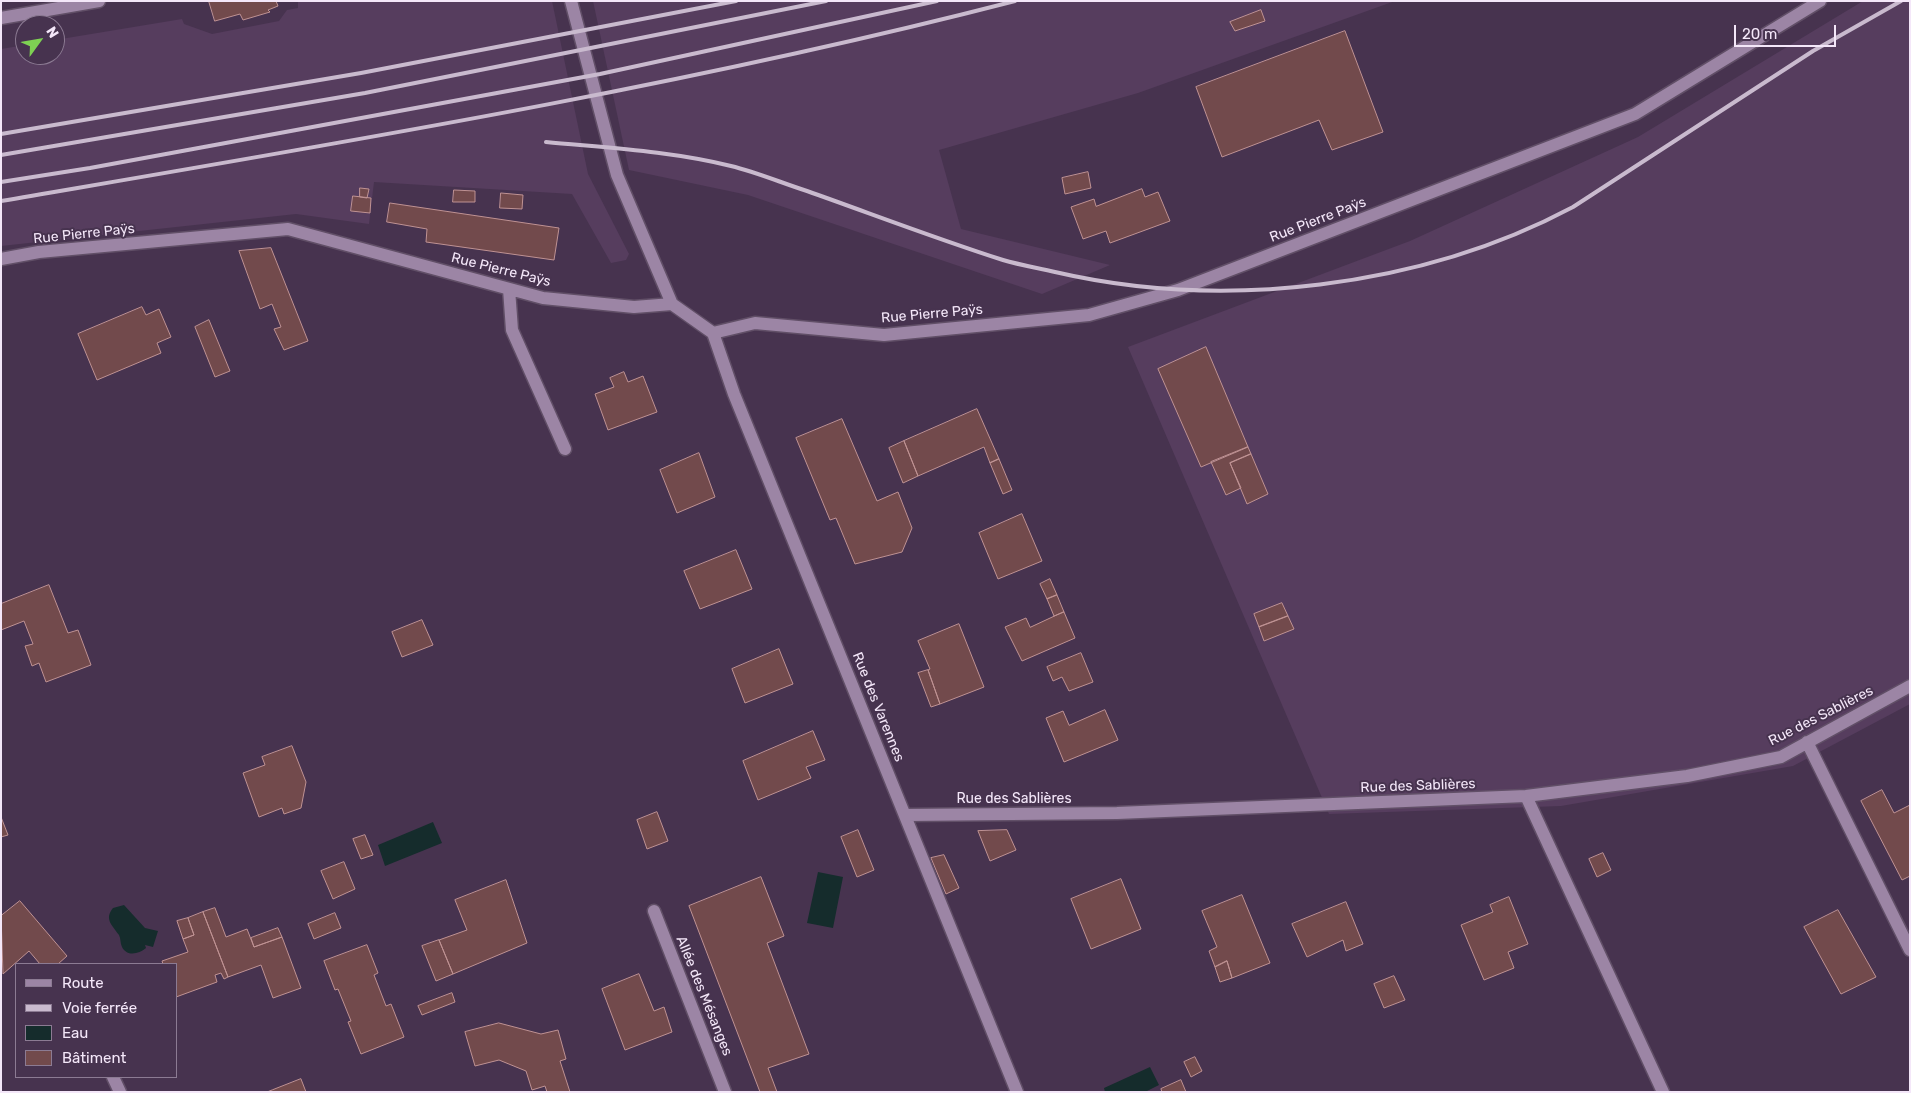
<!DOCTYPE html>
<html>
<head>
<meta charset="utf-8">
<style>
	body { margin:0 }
	#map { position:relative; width:1911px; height:1093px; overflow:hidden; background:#47334f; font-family:Rubik,sans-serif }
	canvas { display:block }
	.frame { position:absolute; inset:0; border:2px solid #f4e7f9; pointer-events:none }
	.legend { position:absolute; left:15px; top:963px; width:162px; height:115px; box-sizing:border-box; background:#47334f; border:1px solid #8c7b93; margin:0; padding:6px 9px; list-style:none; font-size:15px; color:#f4e7f9 }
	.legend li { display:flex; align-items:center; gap:10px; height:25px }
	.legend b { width:25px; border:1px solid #8c7b93 }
	.north { position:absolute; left:15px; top:15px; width:50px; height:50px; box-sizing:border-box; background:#47334f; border:1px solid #8c7b93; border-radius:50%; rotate:58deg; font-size:14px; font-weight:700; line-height:20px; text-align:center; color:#f4e7f9 }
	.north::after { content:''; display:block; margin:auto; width:18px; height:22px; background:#7ed153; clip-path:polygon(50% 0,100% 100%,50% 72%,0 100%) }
	.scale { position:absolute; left:1734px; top:25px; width:102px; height:22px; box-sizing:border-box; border:2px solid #f4e7f9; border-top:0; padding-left:6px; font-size:15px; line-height:18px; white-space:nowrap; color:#f4e7f9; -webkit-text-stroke:4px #47334f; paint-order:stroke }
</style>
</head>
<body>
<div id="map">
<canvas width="1911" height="1093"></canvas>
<div class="frame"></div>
<ul class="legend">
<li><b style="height:6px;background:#9c85a5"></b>Route</li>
<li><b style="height:6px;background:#c9bace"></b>Voie ferrée</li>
<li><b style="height:14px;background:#152c2c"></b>Eau</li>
<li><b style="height:14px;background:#724a4c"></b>Bâtiment</li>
</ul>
<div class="north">N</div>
<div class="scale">20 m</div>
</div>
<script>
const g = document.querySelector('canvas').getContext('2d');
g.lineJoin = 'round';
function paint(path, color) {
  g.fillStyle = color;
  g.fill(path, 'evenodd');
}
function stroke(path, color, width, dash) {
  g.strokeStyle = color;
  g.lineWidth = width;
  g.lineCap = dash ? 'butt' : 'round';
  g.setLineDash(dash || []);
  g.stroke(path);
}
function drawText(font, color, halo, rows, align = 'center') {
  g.font = font + ' Rubik,sans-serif';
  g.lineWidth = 4;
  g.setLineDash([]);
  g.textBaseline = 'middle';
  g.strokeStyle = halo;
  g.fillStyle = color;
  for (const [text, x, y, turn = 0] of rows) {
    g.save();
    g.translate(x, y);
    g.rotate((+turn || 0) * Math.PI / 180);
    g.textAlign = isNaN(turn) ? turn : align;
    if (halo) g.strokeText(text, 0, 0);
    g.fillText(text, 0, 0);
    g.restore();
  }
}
const built = new Path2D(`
	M304 1H552L588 174 629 254 626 260 611 263 572 194 374 182 369 224 296 214 1 246V49L25 45V55H55V40L182 19 184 24 212 34 279 21 287 10 298 8V2Z
	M593 1H1395L1138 93 939 150 961 229 1110 265 1042 294 748 195 629 170Z
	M1863 1H1910V704L1793 766 1561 806 1329 814 1128 347 1410 241 1638 137Z`);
const water = new Path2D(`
	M433 822 442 843 385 866 378 845Z
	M818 872 843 877 833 928 807 923Z
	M124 905 145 928 158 931 153 947 145 945 146 948C139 954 127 957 122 947 120 943 121 939 119 935 112 925 104 919 113 908Z
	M1150 1067 1159 1085 1145 1092H1105L1104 1088Z`);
const building = new Path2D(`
	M209 1H276L278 6 268 10 270 12 243 20 240 14 215 21Z
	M1261 10 1265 21 1235 31 1230 22Z
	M1345 31 1383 132 1332 150 1319 120 1222 157 1196 87Z
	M1088 172 1091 188 1065 194 1062 178Z
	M360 188 369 189 367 198 360 197Z
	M1142 189 1145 197 1158 192 1170 221 1110 243 1106 231 1083 239 1071 207 1094 199 1096 206Z
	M454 190 475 191V202H453Z
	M501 193 523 195 522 209 500 208Z
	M353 196 371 198 370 213 351 211Z
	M390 203 559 228 554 260 426 242 427 229 387 222Z
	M271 248 308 341 284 350 274 329 281 327 272 304 260 309 239 251Z
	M142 307 146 315 159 309 171 337 157 343 161 353 97 380 78 334Z
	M209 320 230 371 215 377 195 327Z
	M1206 347 1248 447 1201 467 1158 369Z
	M624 372 628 382 643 376 657 412 608 430 595 394 614 387 610 378Z
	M977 409 999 459 990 463 984 447 918 476 904 441Z
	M842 419 877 501 898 492 912 528 902 552 855 564 836 518 830 520 796 438Z
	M904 441 918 476 903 483 889 448Z
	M1248 447 1251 454 1230 463 1241 488 1226 495 1211 462Z
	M699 453 715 497 677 513 660 470Z
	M1251 454 1268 494 1247 504 1230 463Z
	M999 459 1012 490 1003 494 990 463Z
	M1022 514 1042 561 998 579 979 533Z
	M736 550 752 589 700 609 684 571Z
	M1050 579 1057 595 1047 599 1040 584Z
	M49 585 68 633 78 630 91 665 46 682 39 663 32 666 25 646 33 644 24 621 1 630V604Z
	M1057 595 1064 612 1054 616 1047 599Z
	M1282 603 1288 616 1259 627 1254 614Z
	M1064 612 1075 638 1022 661 1005 627 1026 618 1030 627Z
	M1288 616 1294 629 1264 641 1259 627Z
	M422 620 433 645 402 657 392 632Z
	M959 624 984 687 940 704 928 670 930 669 918 641Z
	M779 649 793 684 745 703 732 669Z
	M1081 653 1093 682 1069 691 1062 677 1053 681 1047 667Z
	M928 670 940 704 931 707 918 673Z
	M1105 710 1118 740 1064 762 1046 718 1063 711 1069 725Z
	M813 731 825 760 806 767 811 778 758 800 743 761Z
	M292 746 306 782 301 808 284 814 282 808 259 817 243 773 265 765 262 757Z
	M1882 790 1894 813 1910 805V876L1902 880 1861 801Z
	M657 812 668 841 647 849 637 820Z
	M1 817 8 835 1 837Z
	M858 830 874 870 857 877 841 837Z
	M1007 830 1016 850 990 861 978 831Z
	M365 835 373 855 361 859 353 839Z
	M1603 853 1611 870 1597 877 1589 859Z
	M944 855 959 888 946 894 931 858Z
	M344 862 355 889 333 899 321 871Z
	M761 877 784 936 767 943 809 1054 768 1068 777 1092H760L689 906Z
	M1121 879 1141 929 1091 949 1071 899Z
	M506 880 527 943 453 974 439 940 467 930 455 900Z
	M1242 895 1270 963 1232 978 1227 961 1215 967 1209 951 1217 947 1202 911Z
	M1509 897 1528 944 1508 952 1514 968 1484 980 1461 925 1493 912 1490 905Z
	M20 901 67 956 58 964H40L29 951 3 974 1 916Z
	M1346 902 1363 944 1346 951 1343 940 1307 957 1292 924Z
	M215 908 226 937 247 929 254 947 282 937 301 988 273 998 261 965 228 977 203 912Z
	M1838 910 1876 977 1841 994 1804 927Z
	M203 912 228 977 224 979 221 973 215 975 217 982 176 997V964H163L162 961 188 952 183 939 194 935 188 918Z
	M335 913 341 928 314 939 308 924Z
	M188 918 194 935 183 939 177 921Z
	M278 928 282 937 254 947 251 938Z
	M439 940 453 974 436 981 422 946Z
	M367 945 378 973 374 975 386 1006 391 1004 404 1037 361 1054 348 1022 351 1021 338 989 335 990 324 961Z
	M1227 961 1232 978 1220 982 1215 967Z
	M639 974 654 1011 664 1007 672 1032 625 1050 602 989Z
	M1394 976 1405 1000 1384 1008 1374 984Z
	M452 993 455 1002 422 1015 418 1006Z
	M499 1023 541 1034 558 1030 566 1059 560 1061 570 1092H547L545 1086 532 1090 526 1071 499 1060 475 1066 465 1032Z
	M1195 1057 1202 1071 1191 1077 1184 1062Z
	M301 1079 306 1092H267L272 1090Z
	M1181 1080 1186 1092H1162L1161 1089Z`);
const minor = new Path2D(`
	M571 1 617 175 672 304
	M1 18 99 1
	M1 259 39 252 288 229 543 298 634 307 672 304 713 333 755 323 884 335 1089 315 1178 290 1635 114 1820 1
	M509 289 512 330 565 449
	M713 333 734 394 1017 1092
	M1807 742 1910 950
	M1526 796 1663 1092
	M906 815 1117 813 1526 796 1687 776 1781 757 1910 686
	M654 911 725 1092
	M113 1077 120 1092`);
const rail = new Path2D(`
	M1 134 361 73 736 1
	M546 142C608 148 670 151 731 166 756 172 782 183 807 191 872 214 937 239 1003 260 1020 265 1038 268 1055 272 1223 311 1421 288 1573 207L1813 51 1901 1
	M1 155 365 93 826 1
	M1 182 90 168 600 74 937 1
	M1 201C340 143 682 87 1015 1`);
const streetNames = [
	["Rue Pierre Paÿs",1318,220,-21],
	["Rue Pierre Paÿs",84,234,-6],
	["Rue Pierre Paÿs",501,270,14],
	["Rue Pierre Paÿs",932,314,-5],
	["Rue des Varennes",878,707,68],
	["Rue des Sablières",1821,716,-27],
	["Rue des Sablières",1418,786,-2],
	["Rue des Sablières",1014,799],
	["Allée des Mésanges",704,996,68]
];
paint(built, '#563d5e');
paint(water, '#152c2c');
paint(building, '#724a4c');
stroke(building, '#bf9293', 1);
stroke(minor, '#614f67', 15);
stroke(minor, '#9c85a5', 12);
stroke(rail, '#c9bace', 4);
drawText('14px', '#f4e7f9', '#47334f', streetNames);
</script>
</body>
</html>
